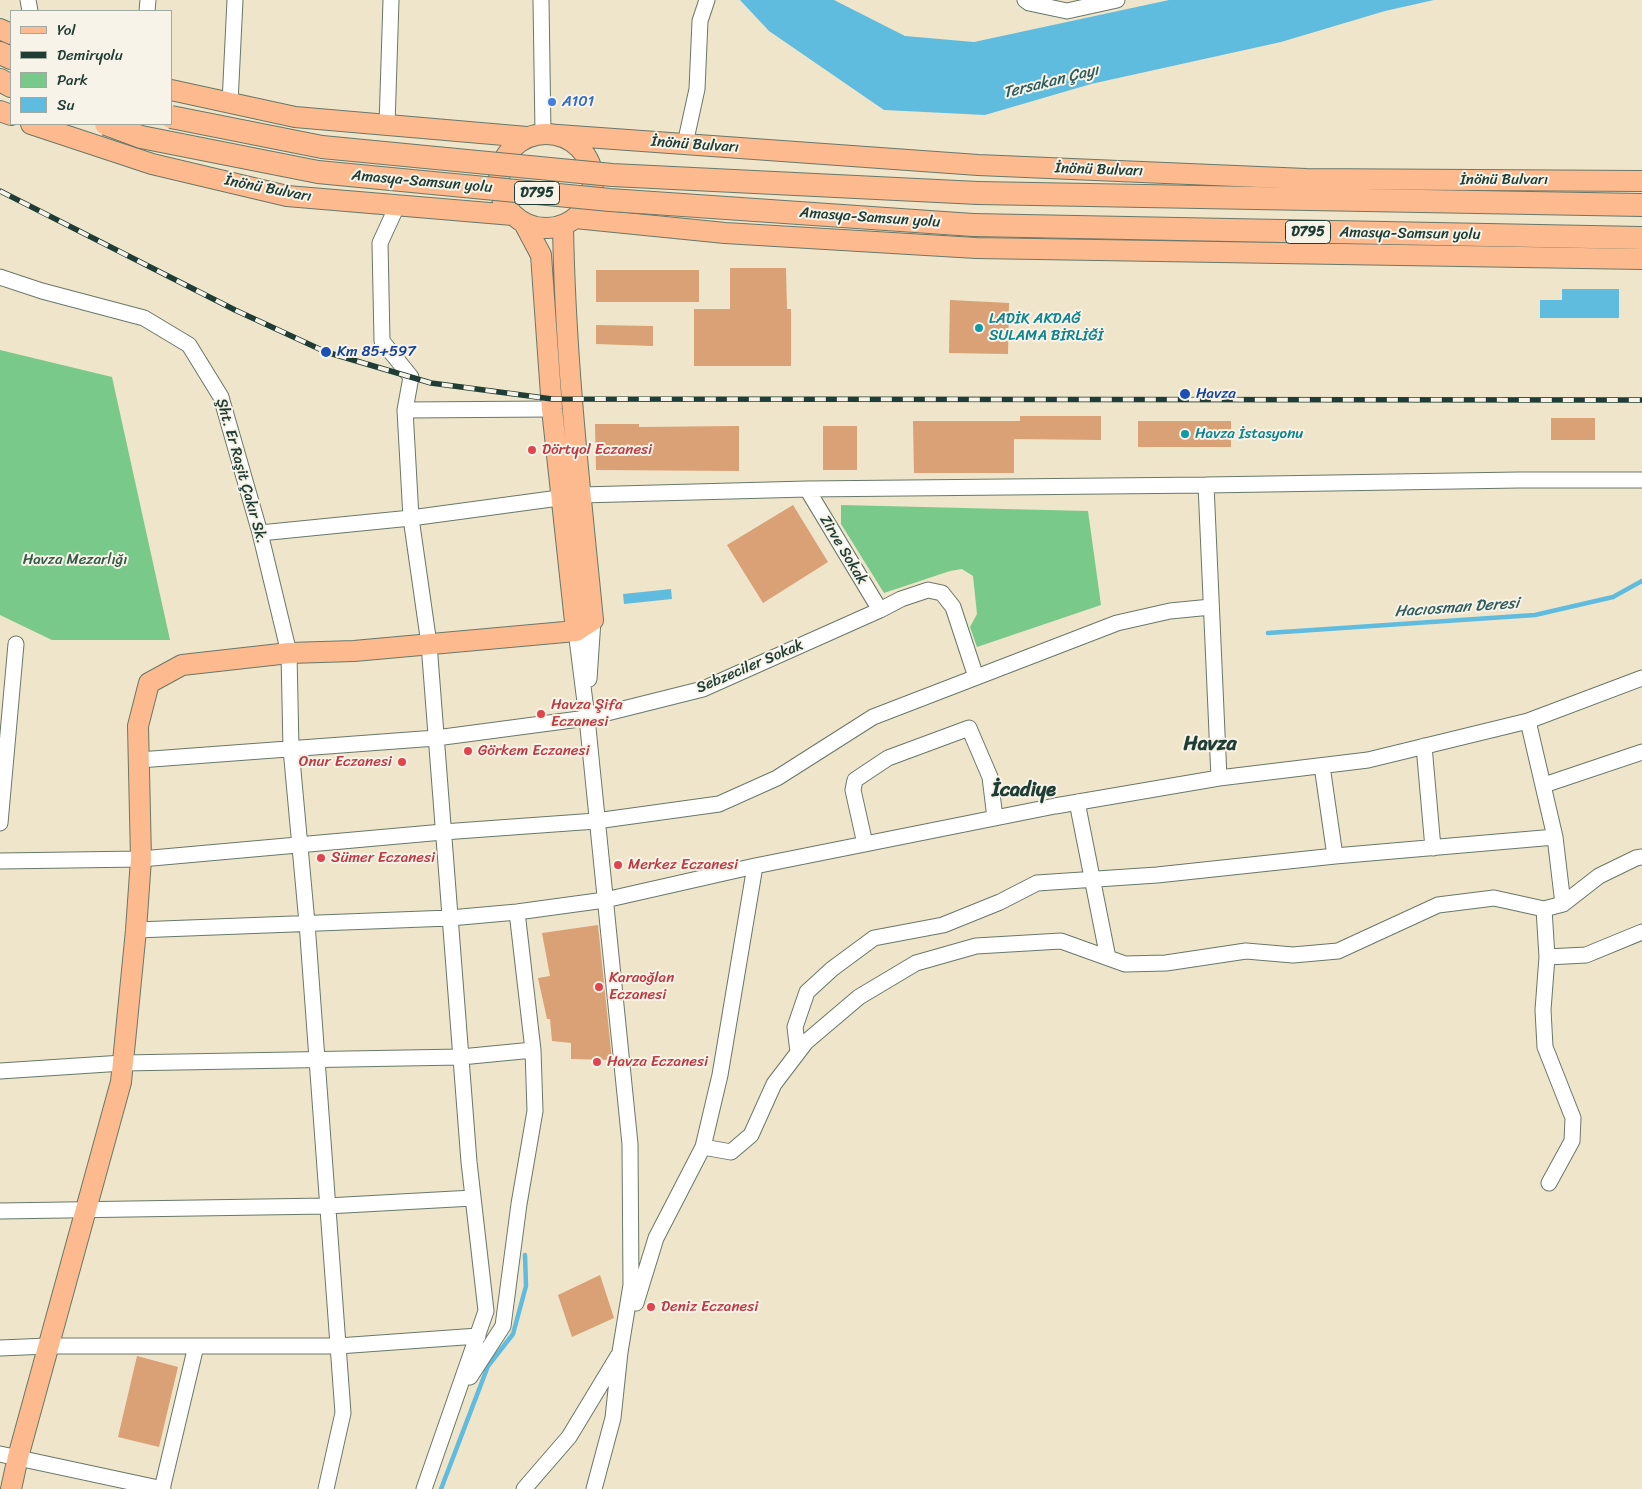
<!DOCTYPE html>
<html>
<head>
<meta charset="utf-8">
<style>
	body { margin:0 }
	#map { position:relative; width:1642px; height:1489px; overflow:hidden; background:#efe5ca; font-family:Sriracha,sans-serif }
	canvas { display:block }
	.legend { position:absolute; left:10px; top:10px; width:162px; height:115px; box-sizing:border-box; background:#f7f3e8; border:1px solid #a1aaa0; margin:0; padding:6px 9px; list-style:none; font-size:15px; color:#1f3d34 }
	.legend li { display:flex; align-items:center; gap:10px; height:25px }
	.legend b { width:25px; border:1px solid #a1aaa0 }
</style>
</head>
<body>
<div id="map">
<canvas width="1642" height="1489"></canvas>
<ul class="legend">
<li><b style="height:6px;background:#fcba8e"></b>Yol</li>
<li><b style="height:6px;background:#1f3d34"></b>Demiryolu</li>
<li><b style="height:14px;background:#78c98a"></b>Park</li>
<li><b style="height:14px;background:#60bcde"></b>Su</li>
</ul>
</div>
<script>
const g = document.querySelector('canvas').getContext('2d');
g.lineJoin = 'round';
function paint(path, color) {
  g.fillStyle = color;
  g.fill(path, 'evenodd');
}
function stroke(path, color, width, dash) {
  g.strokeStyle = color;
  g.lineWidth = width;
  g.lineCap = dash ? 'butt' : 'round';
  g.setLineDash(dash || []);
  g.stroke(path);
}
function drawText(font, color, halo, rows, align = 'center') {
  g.font = font + ' Sriracha,sans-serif';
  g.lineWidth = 4;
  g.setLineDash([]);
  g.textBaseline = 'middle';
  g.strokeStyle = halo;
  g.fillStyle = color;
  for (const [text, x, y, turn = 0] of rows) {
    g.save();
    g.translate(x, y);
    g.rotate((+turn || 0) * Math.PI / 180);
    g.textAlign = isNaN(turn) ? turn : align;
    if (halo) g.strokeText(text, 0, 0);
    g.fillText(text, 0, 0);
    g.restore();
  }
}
const green = new Path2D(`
	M0 350 112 377 170 640H52L0 615Z
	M841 505 1088 511 1101 605 977 647 970 627 977 614 973 576 962 569 950 571 884 593 841 524Z`);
const water = new Path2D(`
	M740 0H834L905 36 974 42 1169 0H1434L1385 11 1281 42 1091 84 985 115 884 110 769 31Z
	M1562 289H1619V318H1540V300H1562Z
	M671 589 672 599 624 604 623 594Z`);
const stream = new Path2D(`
	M1268 633 1535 615 1613 597 1642 581
	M441 1489 488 1366 513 1334 526 1286 525 1255`);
const building = new Path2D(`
	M730 268H786L787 309H791V366H694V309H730Z
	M596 270H699V302H596Z
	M950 300 1009 303 1008 354 949 353Z
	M596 325 653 326V346L596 344Z
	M1020 416H1101V440L1014 439V473H914L913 421H1020Z
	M1551 418H1595V440H1551Z
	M1138 421H1231V447H1138Z
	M595 424H639V427L739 426V471L596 470Z
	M823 426H857V470H823Z
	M793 505 828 562 763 603 727 545Z
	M598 925 612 1060 571 1059V1043L552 1041 550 1019H547L538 978 550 976 542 933Z
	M600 1275 614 1318 572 1337 558 1295Z
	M137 1356 178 1367 159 1447 118 1437Z`);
const minor = new Path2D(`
	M28 0 30 11
	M541 0 543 133
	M1025 0 1029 3 1067 11 1117 0
	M147 11 148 0
	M230 103 235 0
	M387 125 391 0
	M685 144 697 89 700 21 707 0
	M397 206 380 243 382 341 411 377 405 410 411 518 429 644 469 1162 486 1311 424 1489
	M0 277 42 291 144 318 189 345 221 397 260 533 289 653 291 749 307 923 343 1413 326 1489
	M405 410 552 409
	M1206 485 1219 778
	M807 489 880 610
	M260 533 411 518 581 495 807 489 1206 485 1519 480H1642
	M576 631 587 718 630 1144 631 1285 620 1352 613 1418 594 1489
	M589 679 593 620
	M1528 721 1555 837 1563 904
	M1424 746 1433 848
	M139 760 436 738 587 718 703 689 880 610 901 599 928 590 942 593 953 607 976 677
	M1322 766 1335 856
	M1544 785 1642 752
	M1077 802 1108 958
	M0 823 16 644
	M865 844 853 790 855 780 888 758 969 728 990 777 995 818
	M0 861 141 859 443 832 596 821 719 804 777 778 873 717 1117 623 1170 611 1211 607
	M1544 909 1547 957 1543 1010 1545 1047 1573 1118 1572 1141 1549 1183
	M136 930 450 918 517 912 605 900 755 866 1055 806 1219 778 1368 760 1528 721 1642 678
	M1547 957 1586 955 1642 932
	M798 1052 795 1027 807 992 832 969 874 938 943 925 1000 902 1037 883 1157 875 1335 856 1555 837
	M0 1071 123 1063 461 1057 533 1050
	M703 1147 731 1152 751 1135 774 1084 806 1042 859 997 916 963 976 946 1061 941 1125 964 1166 963 1246 951 1293 955 1338 951 1438 905 1494 898 1544 909 1563 904 1599 876 1636 858 1642 857
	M0 1211 327 1206 473 1198
	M636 1303 656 1238 703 1147 720 1075 755 866
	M0 1348 48 1346H338L478 1336
	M470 1377 503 1326 519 1204 535 1111 533 1050 517 912
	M0 1454 163 1489
	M162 1489 196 1346
	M524 1489 569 1437 618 1356`);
const major = new Path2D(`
	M0 29 11 34
	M171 90 295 117 527 137
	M0 111 11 115
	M31 124 152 164 287 196 513 215
	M499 181a47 47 0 1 1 94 0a47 47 0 1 1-94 0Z
	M558 135 978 165 1306 179 1642 181
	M575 218 725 233 976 248 1642 259
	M524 223 541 255 552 409 576 631
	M11 1489 18 1457 121 1082 136 930 141 859 138 726 149 683 182 665 289 653 354 651 576 631 593 620C580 489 565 357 563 225`);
const highway = new Path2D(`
	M0 53 11 58
	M0 80 11 86
	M978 193 1642 205
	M973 225 1642 238`);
const rail = new Path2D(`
	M0 191 235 310 326 352 431 383 552 399 1642 400`);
const highwayBridge = new Path2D(`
	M171 117 322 147 612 175 978 193
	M106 124 141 137 318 172 610 200 973 225`);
const markers = [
	[552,102,5,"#3f7fe0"],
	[979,328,5,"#0f9aa8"],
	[326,352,6,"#1a4fb4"],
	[1185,394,6,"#1a4fb4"],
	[1185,434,5,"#0f9aa8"],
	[532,450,5,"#e0444e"],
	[541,714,5,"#e0444e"],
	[468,751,5,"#e0444e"],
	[402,762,5,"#e0444e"],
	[321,858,5,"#e0444e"],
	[618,865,5,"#e0444e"],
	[599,987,5,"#e0444e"],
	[597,1062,5,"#e0444e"],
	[651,1307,5,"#e0444e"]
];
const shields = [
	[537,193,45],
	[1308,232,45]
];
const shieldNames = [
	["D795",537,193],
	["D795",1308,232]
];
const shopNames = [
	["A101",562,102]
];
const streetNames = [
	["İnönü Bulvarı",695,145,4],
	["İnönü Bulvarı",1099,170,2],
	["İnönü Bulvarı",1504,180],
	["Amasya-Samsun yolu",422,182,5],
	["İnönü Bulvarı",268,189,11],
	["Amasya-Samsun yolu",870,218,4],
	["Amasya-Samsun yolu",1410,234,1],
	["Şht. Er Raşit Çakır Sk.",241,471,74],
	["Zirve Sokak",843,550,59],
	["Sebzeciler Sokak",750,667,-23]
];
const cultureNames = [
	["LADİK AKDAĞ",989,319],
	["SULAMA BİRLİĞİ",989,336],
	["Havza İstasyonu",1195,434]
];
const transitNames = [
	["Km 85+597",337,352],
	["Havza",1196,394]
];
const healthNames = [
	["Dörtyol Eczanesi",542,450],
	["Havza Şifa",551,705],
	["Eczanesi",551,722],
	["Görkem Eczanesi",478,751],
	["Onur Eczanesi",392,762,"right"],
	["Sümer Eczanesi",331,858],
	["Merkez Eczanesi",628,865],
	["Karaoğlan",609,978],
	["Eczanesi",609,995],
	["Havza Eczanesi",607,1062],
	["Deniz Eczanesi",661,1307]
];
const parkNames = [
	["Havza Mezarlığı",75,560]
];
const waterNames = [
	["Tersakan Çayı",1051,82,-14],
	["Hacıosman Deresi",1457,608,-4]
];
const districtNames = [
	["Havza",1210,745],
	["İcadiye",1024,791]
];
paint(green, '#78c98a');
paint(water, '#60bcde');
stroke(stream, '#60bcde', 4.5);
paint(building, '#daa076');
stroke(minor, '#687868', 17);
stroke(major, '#687868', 22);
stroke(highway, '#687868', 24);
stroke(minor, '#fff', 15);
stroke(major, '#fcba8e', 20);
stroke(highway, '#fcba8e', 22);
stroke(rail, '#1f3d34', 5.5);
stroke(rail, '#f7f3e8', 4, [11]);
stroke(highwayBridge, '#687868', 24, []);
stroke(highwayBridge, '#fcba8e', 22);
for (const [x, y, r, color] of markers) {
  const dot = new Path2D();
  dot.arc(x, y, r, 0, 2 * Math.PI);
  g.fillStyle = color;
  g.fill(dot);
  stroke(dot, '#f7f3e8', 2);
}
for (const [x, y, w] of shields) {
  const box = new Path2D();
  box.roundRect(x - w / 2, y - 11.5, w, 23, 4);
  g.fillStyle = '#f7f3e8';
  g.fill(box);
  stroke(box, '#1f3d34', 1);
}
drawText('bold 14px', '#1f3d34', null, shieldNames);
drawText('15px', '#366cbe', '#f7f3e8', shopNames, 'left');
drawText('15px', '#1f3d34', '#f7f3e8', streetNames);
drawText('15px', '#0d838f', '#f7f3e8', cultureNames, 'left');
drawText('15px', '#164399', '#f7f3e8', transitNames, 'left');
drawText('15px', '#be3a42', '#f7f3e8', healthNames, 'left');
drawText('15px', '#315945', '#f7f3e8', parkNames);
drawText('italic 16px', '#2f5d5e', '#f7f3e8', waterNames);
drawText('bold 20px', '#1f3d34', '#f7f3e8', districtNames);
</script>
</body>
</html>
